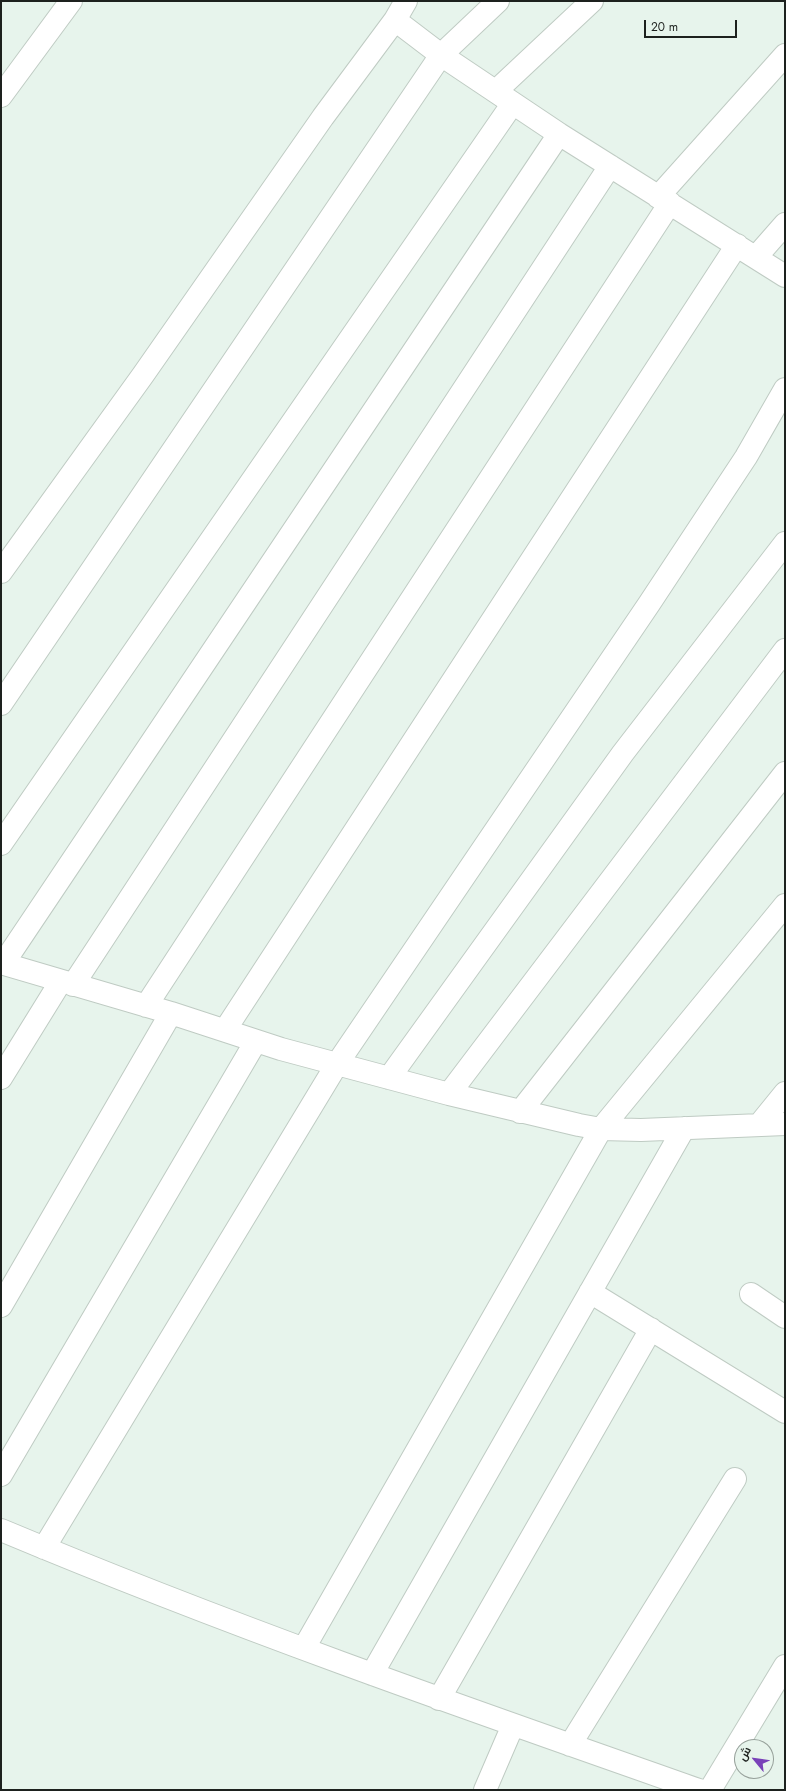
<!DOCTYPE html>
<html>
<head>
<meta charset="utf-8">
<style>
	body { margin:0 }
	#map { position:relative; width:786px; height:1791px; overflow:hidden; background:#e7f4ec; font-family:Jost,Cairo,sans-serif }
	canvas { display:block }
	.frame { position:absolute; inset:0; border:2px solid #1d211e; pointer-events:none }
	.north { position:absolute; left:734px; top:1739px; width:40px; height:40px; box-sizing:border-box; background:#e7f4ec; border:1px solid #96a09a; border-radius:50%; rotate:299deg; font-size:11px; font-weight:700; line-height:16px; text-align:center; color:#1d211e }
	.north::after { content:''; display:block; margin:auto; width:14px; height:18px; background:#7942b9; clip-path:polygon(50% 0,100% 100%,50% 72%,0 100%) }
	.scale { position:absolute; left:644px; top:20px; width:93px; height:18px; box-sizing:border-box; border:2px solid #1d211e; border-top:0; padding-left:5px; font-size:12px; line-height:14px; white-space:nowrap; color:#1d211e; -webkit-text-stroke:3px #e7f4ec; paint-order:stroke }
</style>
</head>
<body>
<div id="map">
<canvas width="786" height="1791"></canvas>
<div class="frame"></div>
<div class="north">ش</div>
<div class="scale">20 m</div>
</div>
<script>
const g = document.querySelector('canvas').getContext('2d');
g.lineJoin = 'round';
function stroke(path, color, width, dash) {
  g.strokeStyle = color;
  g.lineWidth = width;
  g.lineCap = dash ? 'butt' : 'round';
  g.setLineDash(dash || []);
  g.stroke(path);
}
const street = new Path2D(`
	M395 20 406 1
	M496 91 592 1
	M1 96 71 1
	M658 197 785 55
	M756 257 785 224
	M1 572 143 375 323 117 395 20 441 55 559 134 785 276
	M1 704 441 55 498 1
	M1 844 513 103
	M1 963 171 1013 281 1049 449 1094 579 1125 601 1129 641 1130 785 1124
	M3 964 559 134
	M73 985 610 166
	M146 1006 670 203
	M225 1030 737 245
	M1 1078 61 981
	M389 1078 623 753 785 543
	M449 1094 785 650
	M520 1112 785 773
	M759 1125 785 1093
	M590 1292 785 1412
	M751 1294 785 1317
	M1 1306 171 1013
	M1 1475 256 1041
	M1 1530C230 1626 465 1708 699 1790
	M44 1548 337 1064 649 604 746 457 785 389
	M304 1648 601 1129 785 905
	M372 1674 684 1128
	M439 1699 651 1329
	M570 1745 735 1479
	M485 1790 513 1725
	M710 1790 785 1666`);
stroke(street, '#bfcbc3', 24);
stroke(street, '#fff', 22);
</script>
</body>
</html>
